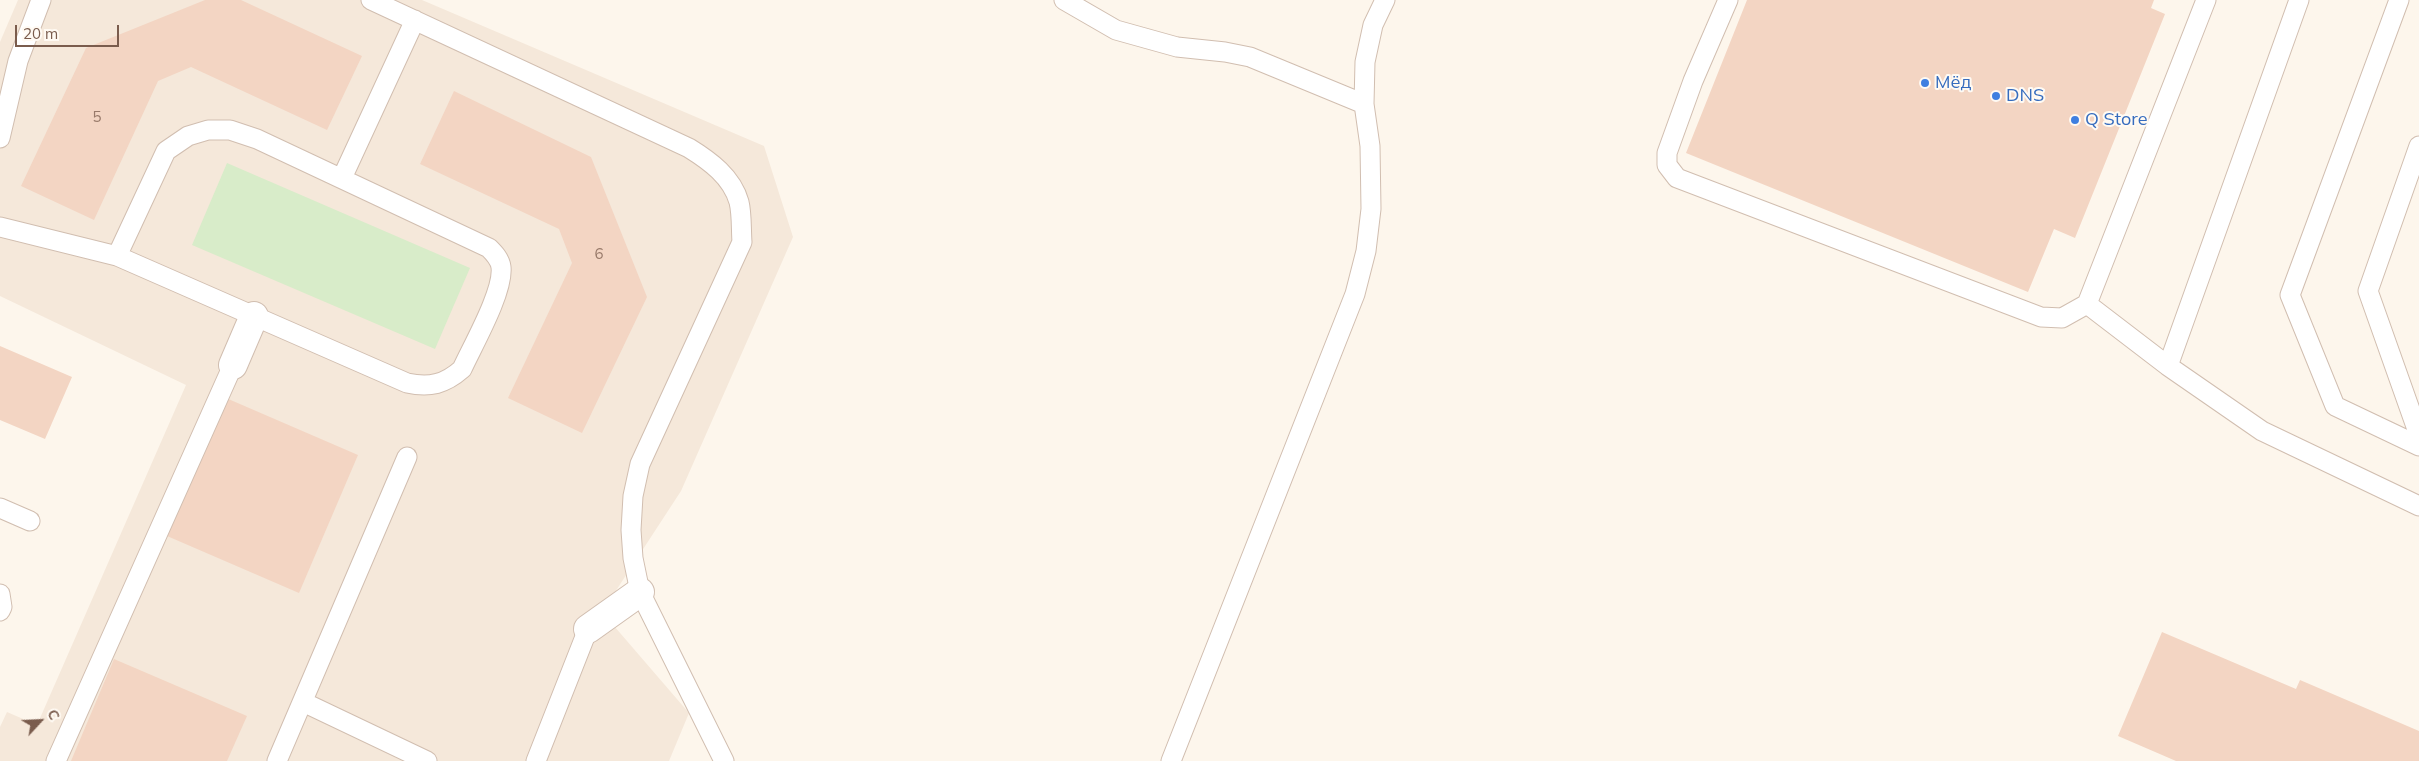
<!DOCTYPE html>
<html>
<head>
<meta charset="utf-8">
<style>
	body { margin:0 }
	#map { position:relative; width:2419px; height:761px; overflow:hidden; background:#fdf6ec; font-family:Mulish,sans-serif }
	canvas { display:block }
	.north { position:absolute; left:15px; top:696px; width:50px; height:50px; -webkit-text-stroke:4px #fffaf3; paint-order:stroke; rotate:65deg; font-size:14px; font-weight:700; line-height:20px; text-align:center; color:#7a5c4d }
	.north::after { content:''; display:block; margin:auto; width:18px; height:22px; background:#7a5c4d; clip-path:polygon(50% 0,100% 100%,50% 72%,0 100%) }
	.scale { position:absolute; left:15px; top:25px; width:104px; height:22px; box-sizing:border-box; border:2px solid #7a5c4d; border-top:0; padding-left:6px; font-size:15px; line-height:18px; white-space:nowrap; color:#7a5c4d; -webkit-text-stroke:4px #fffaf3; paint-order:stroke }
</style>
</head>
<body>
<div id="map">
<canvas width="2419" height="761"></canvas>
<div class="north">С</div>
<div class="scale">20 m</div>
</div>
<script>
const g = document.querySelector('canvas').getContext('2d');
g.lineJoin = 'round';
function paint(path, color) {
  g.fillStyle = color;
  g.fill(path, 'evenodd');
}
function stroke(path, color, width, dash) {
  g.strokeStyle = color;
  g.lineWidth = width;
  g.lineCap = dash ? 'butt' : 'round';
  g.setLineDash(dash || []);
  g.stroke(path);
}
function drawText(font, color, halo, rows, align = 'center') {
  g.font = font + ' Mulish,sans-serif';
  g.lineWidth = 4;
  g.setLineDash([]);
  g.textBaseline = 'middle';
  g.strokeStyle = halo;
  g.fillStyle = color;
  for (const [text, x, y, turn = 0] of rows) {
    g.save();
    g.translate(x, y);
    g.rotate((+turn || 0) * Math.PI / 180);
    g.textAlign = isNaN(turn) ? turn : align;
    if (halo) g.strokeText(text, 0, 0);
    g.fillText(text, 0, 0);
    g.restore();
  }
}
const residential = new Path2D(`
	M18 0H422L764 146 793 237 681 491 602 612 689 713 669 761H0V727L7 712 37 725 186 385 0 296V42Z`);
const green = new Path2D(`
	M227 163 470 268 435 349 192 245Z`);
const building = new Path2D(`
	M205 0H241L362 56 327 130 191 67 158 81 94 220 21 186 86 48Z
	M1747 0H2154L2151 8 2165 14 2075 238 2054 229 2028 292 1686 153Z
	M454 91 591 157 647 297 582 433 508 398 572 263 559 229 420 164Z
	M0 346 72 377 45 439 0 420Z
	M226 398 358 455 299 593 167 536Z
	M2162 632 2296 689 2300 680 2419 731V761H2176L2118 736Z
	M114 659 247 716 227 761H71Z`);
const service = new Path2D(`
	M371 0 689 148C710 161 732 177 739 202 742 214 741 229 742 242L640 464 633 496 631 530 633 558 640 592 724 761
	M1064 0 1116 30 1177 47 1225 52 1250 57 1364 104
	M1728 0 1693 81 1667 153V165L1677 178 2041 317 2062 318 2087 304
	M2206 0 2087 304 2168 366 2262 431 2419 506
	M2399 0 2290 295 2335 406 2419 446
	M0 138 18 61 41 0
	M2419 146 2368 291 2419 435
	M342 178 415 20
	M0 227 117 256 407 383C430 388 445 384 462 369 473 345 504 291 501 267 500 259 494 253 489 248L257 139 230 130H208L188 136 166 151 117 256
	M2168 366 2299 0
	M0 508 30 521
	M0 594 2 607 0 611
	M303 702 427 761
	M56 761 233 365
	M277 761 407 457
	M536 761 588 629
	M1171 761 1355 294 1366 251 1371 209 1370 146 1364 104 1365 62 1373 25 1385 0`);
const minor = new Path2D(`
	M233 365 254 316
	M588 629 640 592`);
const markers = [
	[1925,83,5,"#3f7fe0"],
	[1996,96,5,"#3f7fe0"],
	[2075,120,5,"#3f7fe0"]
];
const numberNames = [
	["5",97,117],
	["6",599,254]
];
const shopNames = [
	["Мёд",1935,83],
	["DNS",2006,96],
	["Q Store",2085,120]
];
paint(residential, '#f5e8da');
paint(green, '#d8ecc9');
paint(building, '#f3d5c3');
stroke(service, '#d1beb0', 21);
stroke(minor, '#d1beb0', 30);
stroke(service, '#fff', 19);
stroke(minor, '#fff', 28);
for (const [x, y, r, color] of markers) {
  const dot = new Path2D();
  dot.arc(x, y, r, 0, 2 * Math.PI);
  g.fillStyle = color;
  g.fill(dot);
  stroke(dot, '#fffaf3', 2);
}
drawText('15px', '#987a6a', null, numberNames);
drawText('18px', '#366cbe', '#fffaf3', shopNames, 'left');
</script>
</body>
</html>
